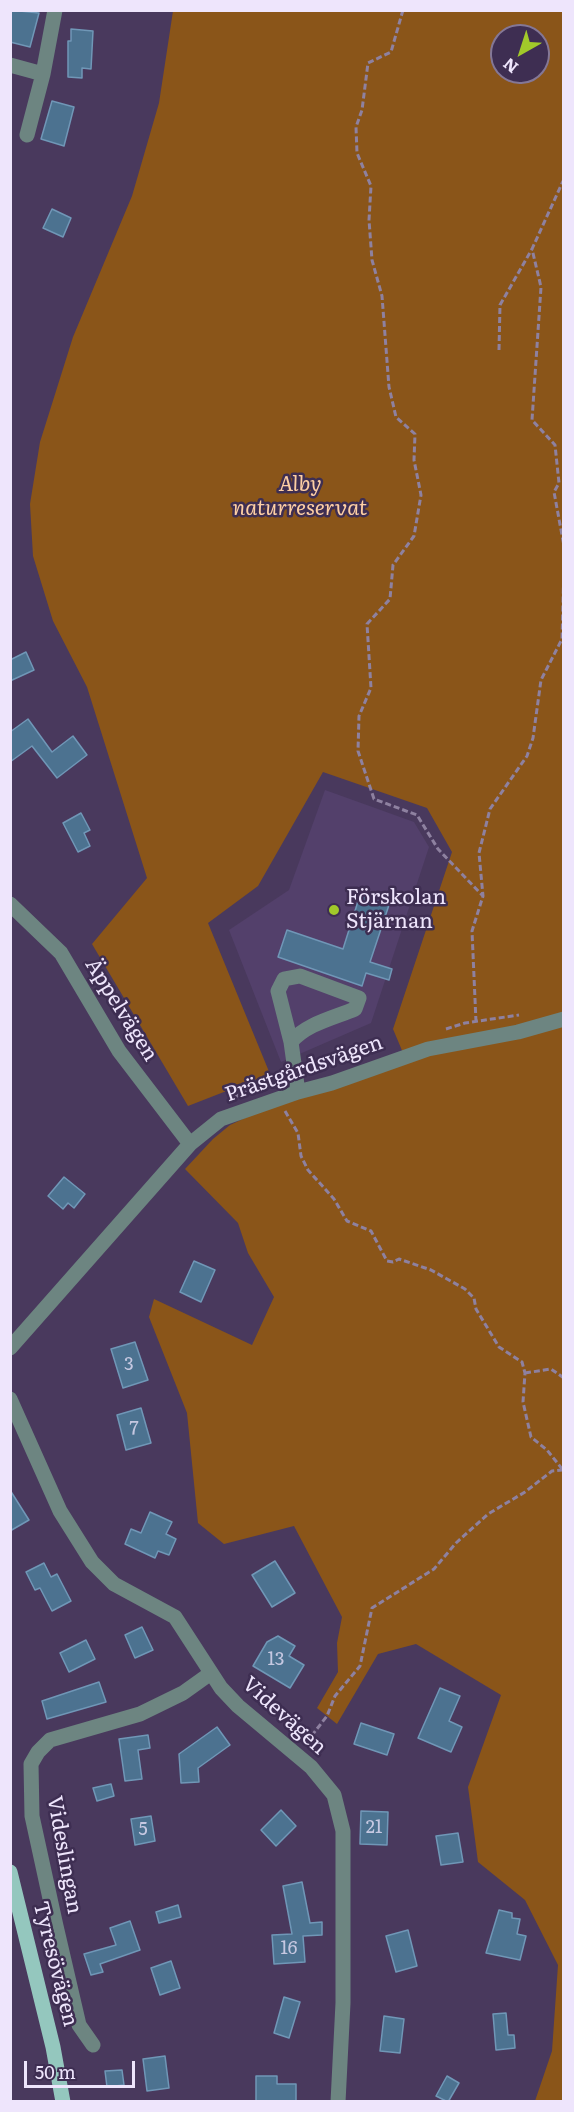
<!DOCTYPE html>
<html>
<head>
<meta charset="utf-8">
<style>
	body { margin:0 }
	#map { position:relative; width:574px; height:2112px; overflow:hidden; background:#49395d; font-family:Literata,serif }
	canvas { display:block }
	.frame { position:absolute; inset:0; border:12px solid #eee5fc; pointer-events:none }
	.north { position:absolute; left:490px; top:24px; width:60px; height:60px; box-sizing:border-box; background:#3e2e52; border:2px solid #847796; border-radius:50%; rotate:219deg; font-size:16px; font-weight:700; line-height:24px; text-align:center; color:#eee5fc }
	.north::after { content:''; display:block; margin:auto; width:21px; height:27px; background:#a1c92a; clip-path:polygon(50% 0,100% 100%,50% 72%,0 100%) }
	.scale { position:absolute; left:24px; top:2061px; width:111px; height:27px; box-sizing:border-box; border:3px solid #eee5fc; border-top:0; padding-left:8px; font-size:18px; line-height:21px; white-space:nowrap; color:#eee5fc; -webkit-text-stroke:4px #3e2e52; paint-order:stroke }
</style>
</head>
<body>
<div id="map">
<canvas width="574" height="2112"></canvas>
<div class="frame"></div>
<div class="north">N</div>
<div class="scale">50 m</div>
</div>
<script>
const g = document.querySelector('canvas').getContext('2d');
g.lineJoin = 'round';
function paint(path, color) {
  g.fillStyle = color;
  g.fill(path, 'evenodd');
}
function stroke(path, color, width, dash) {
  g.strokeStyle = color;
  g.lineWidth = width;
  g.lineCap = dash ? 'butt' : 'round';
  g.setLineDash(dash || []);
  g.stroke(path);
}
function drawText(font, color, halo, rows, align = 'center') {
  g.font = font + ' Literata,serif';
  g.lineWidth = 5;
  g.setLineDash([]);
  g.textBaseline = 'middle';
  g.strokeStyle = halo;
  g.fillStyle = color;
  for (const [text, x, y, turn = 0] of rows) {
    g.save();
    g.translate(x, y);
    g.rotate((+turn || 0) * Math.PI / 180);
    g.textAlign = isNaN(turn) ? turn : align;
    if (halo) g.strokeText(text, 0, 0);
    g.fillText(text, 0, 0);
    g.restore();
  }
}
const built = new Path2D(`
	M325 790 414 822 429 847 371 1023 281 1062 229 930 289 890Z`);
const green = new Path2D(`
	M173 11H563V2101H535L552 2051 558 1965 525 1900 478 1862 468 1787 501 1695 416 1644 378 1654 337 1724 317 1708 338 1672 337 1643 342 1617 294 1526 224 1544 198 1523 187 1413 149 1317 154 1299 252 1345 274 1297 248 1253 238 1223 185 1169 213 1139 230 1125 275 1104 406 1060 393 1029 452 852 427 808 323 772 258 886 208 923 270 1074 188 1106 92 944 147 878 87 687 53 621 33 556 30 504 40 442 73 337 132 196 159 103ZM502 36H538V72H502Z`);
const building = new Path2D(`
	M10 10 39 13 30 47 10 42Z
	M71 29 93 31 91 69 82 68V78L68 77V41H71Z
	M52 101 74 107 64 146 41 139Z
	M52 209 71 218 63 237 43 228Z
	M26 652 34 670 10 681V660Z
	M28 719 52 752 73 736 87 755 57 778 32 746 10 762V732Z
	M81 813 90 830 84 833 90 846 78 852 63 823Z
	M360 895 389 905 370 962 392 969 389 980 366 973 362 986 278 957 287 930 343 949Z
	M64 1177 85 1194 74 1208 68 1203 63 1209 48 1196Z
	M194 1261 215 1270 201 1302 180 1292Z
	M135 1342 148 1380 123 1388 111 1349Z
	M141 1408 151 1443 126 1450 117 1415Z
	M10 1490 29 1520 10 1531Z
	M150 1512 172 1522 166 1534 176 1539 169 1555 158 1551 155 1558 125 1544 131 1529 141 1533Z
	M275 1561 295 1593 272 1607 252 1575Z
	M44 1563 51 1577 57 1574 71 1601 52 1611 40 1588 35 1590 26 1572Z
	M142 1627 153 1650 135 1658 125 1635Z
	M278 1636 295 1646 289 1656 304 1665 290 1688 253 1666 267 1642Z
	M86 1640 95 1659 69 1672 60 1653Z
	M99 1682 106 1702 47 1719 42 1701Z
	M440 1688 460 1696 449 1721 462 1727 451 1752 418 1738Z
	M361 1723 394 1734 387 1755 354 1744Z
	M217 1727 230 1745 198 1768 199 1782 181 1783 179 1754Z
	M148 1735 150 1748 138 1750 142 1779 125 1781 119 1739Z
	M111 1784 114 1796 97 1801 93 1788Z
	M281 1810 296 1826 276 1846 261 1830Z
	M361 1811 388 1812 387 1845 360 1844Z
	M151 1816 155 1841 135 1845 131 1819Z
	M458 1833 463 1862 441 1865 436 1836Z
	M302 1882 310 1923 322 1922V1935L303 1936 305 1962 274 1964 272 1935 292 1934 283 1886Z
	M178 1905 181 1917 159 1923 156 1912Z
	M499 1910 512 1913V1918L520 1919 517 1934 526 1936 520 1960 486 1953Z
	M130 1921 140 1950 100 1964 103 1972 91 1975 84 1954 116 1945 110 1928Z
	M408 1930 417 1966 396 1972 386 1936Z
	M171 1961 180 1988 160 1995 151 1968Z
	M284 1997 300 2002 289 2038 274 2033Z
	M506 2013 508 2035H514L515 2048 496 2050 493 2014Z
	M384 2016 404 2019 400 2053 380 2051Z
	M165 2056 169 2088 147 2091 143 2059Z
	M122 2070 124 2085 107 2087 105 2071Z
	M256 2076H277V2084H296V2102H256Z
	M447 2076 459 2083 448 2102 436 2096Z`);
const path = new Path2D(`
	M403 10 391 52 368 63 362 110 356 127 357 153 371 186 369 220 372 260 382 296 389 387 396 417 415 434 414 460 421 495 414 536 393 565 390 599 367 624 371 688 359 716 358 751 374 799 417 815 438 849 483 896
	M564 179 532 249 541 287 532 420 555 445 559 483 554 492 564 546
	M499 350 500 305 532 249
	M476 1022 472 931 483 896 479 853 490 809 527 756 533 738 541 680 562 639 564 566
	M446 1029 465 1023 519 1015
	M233 1098 269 1081 282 1080
	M285 1111 298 1133 301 1156 308 1170 334 1199 347 1221 371 1231 387 1261 393 1262 399 1259 431 1270 465 1289 474 1298 476 1309 499 1347 522 1362 525 1373 523 1402 531 1437 547 1450 563 1470
	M525 1373 551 1369 564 1378
	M306 1743 327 1716 335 1696 360 1666 372 1608 434 1569 456 1543 488 1514 525 1492 552 1471 562 1470`);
const minor = new Path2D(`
	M10 65 43 74 27 135
	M43 74 55 10
	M10 904 61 953 119 1051 190 1144
	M291 1042C306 1024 333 1018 355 1009L359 998 300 976 284 979 278 991 291 1042 298 1092
	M10 1348 190 1144 221 1119 298 1092 332 1083 428 1049 518 1032 564 1019
	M10 1399 60 1511 92 1562 114 1584 175 1617 221 1688 238 1706 311 1767 334 1795 343 1831V2003L338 2102
	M93 2045 79 2025 56 1926 32 1816 31 1764 38 1752 50 1740 140 1714 183 1693 211 1673`);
const major = new Path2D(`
	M10 1872 53 2047 63 2102`);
const markers = [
	[334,910,6,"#a1c92a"]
];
const numberNames = [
	["3",129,1365],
	["7",134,1429],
	["13",276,1660],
	["21",374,1828],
	["5",143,1830],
	["16",289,1949]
];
const parkNames = [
	["Alby",300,485],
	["naturreservat",300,509]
];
const poiNames = [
	["Förskolan",346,898],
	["Stjärnan",346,922]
];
const streetNames = [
	["Äppelvägen",121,1010,58],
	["Prästgårdsvägen",304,1069,-19],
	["Videvägen",284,1716,42],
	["Videslingan",64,1855,80],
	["Tyresövägen",55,1964,76]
];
paint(built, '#53406b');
paint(green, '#8a5519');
paint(building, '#4c7290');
stroke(building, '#7097b7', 1.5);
stroke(path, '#8e81a0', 3, [6, 3]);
stroke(minor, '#6d8581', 15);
stroke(major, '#94c7be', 15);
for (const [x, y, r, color] of markers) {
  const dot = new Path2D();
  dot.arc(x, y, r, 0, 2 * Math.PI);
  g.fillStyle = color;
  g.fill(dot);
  stroke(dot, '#3e2e52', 2);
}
drawText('18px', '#c6c8e1', null, numberNames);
drawText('italic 21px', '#fecfa4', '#3e2e52', parkNames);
drawText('21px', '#eee5fc', '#3e2e52', poiNames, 'left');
drawText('21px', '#eee5fc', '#3e2e52', streetNames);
</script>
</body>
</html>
